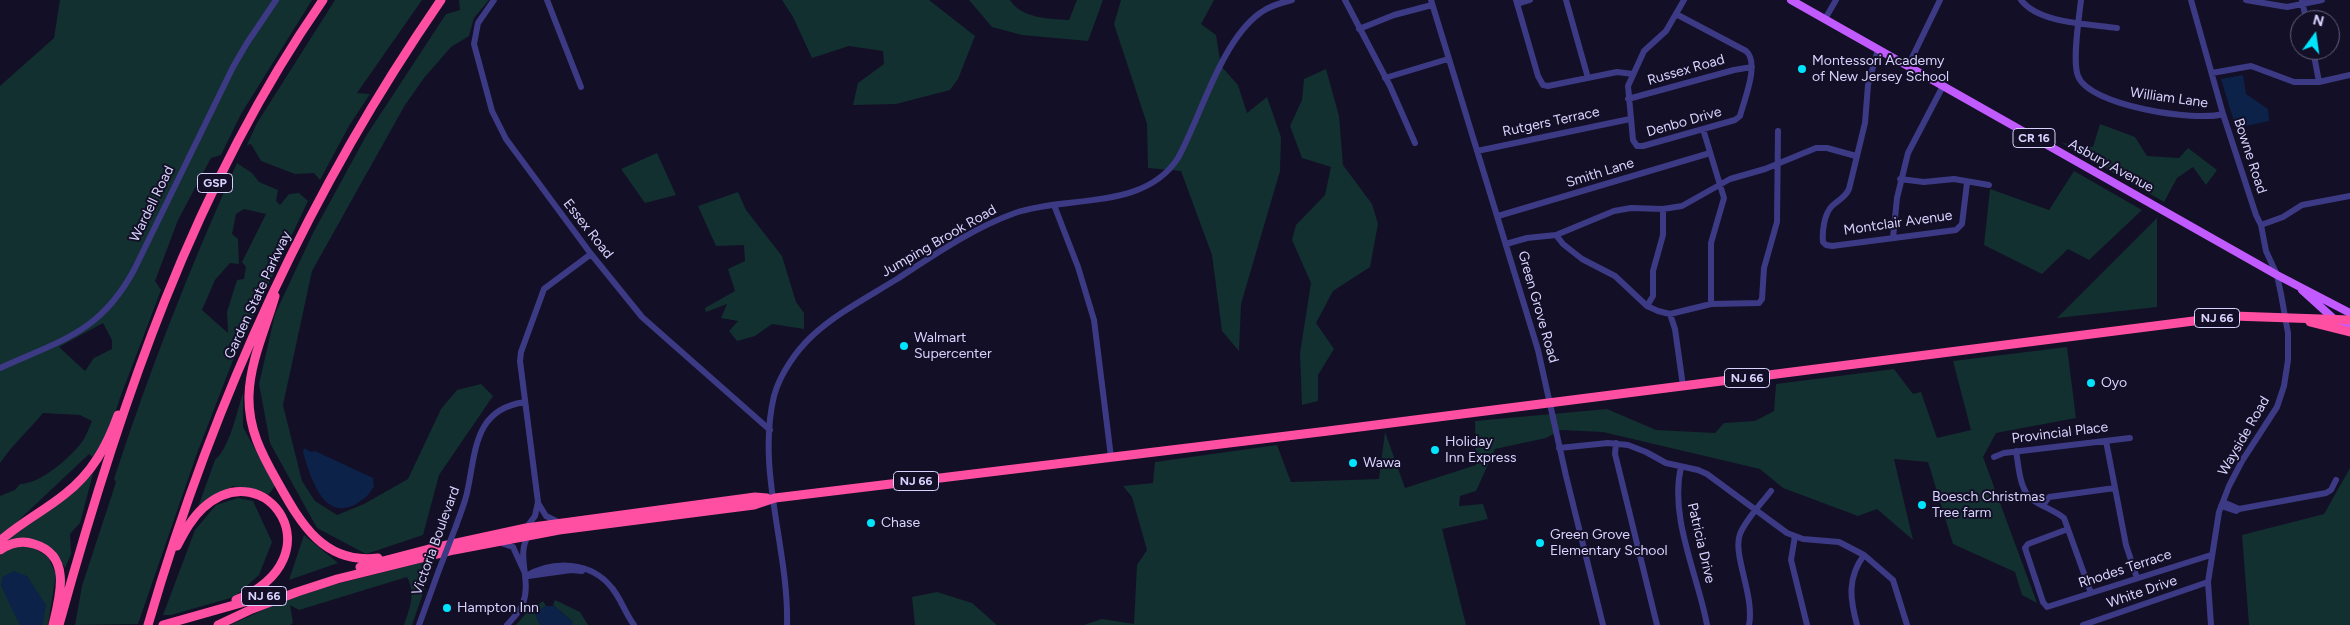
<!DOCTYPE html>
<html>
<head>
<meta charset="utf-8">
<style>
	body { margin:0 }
	#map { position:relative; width:2350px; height:625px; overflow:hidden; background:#130f26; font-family:Figtree,sans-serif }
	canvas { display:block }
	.north { position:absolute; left:2290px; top:10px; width:50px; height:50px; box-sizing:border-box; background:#130f26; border:1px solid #625e7d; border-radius:50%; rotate:14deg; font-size:14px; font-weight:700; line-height:20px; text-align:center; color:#d9d4ff }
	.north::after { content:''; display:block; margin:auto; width:18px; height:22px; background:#00e5ff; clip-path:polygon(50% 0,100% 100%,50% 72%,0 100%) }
</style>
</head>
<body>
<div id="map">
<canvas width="2350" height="625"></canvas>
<div class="north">N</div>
</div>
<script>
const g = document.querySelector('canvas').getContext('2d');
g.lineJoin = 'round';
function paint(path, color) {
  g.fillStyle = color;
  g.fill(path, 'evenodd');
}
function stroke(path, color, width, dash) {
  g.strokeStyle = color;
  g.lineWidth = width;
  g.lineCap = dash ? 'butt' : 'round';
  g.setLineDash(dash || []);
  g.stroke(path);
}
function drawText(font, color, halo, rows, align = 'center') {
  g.font = font + ' Figtree,sans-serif';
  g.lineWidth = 4;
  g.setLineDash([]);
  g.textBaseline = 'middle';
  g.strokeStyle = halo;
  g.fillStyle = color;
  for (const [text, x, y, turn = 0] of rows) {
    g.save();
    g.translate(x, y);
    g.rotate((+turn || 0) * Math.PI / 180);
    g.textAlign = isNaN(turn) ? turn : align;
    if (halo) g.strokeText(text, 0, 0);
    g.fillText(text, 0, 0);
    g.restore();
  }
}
const green = new Path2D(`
	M60 0H312L241 114 221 155 211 158 178 220 155 281 161 290 120 398 99 463 89 454 0 538V496L15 490 20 484C40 484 70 458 82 442 86 436 89 428 92 421L80 415 43 413C29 430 12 445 0 463V86L54 38ZM103 323 112 340V349L94 358 85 371 59 347Z
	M335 0H422L357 93 370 94 349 126 320 180 314 173 295 174 261 161 251 144 247 145 257 123Z
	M459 0H489L474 18 469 36 451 47 424 78 405 105 312 271 283 405 302 481 315 501 337 515 364 504 408 479 441 409 457 390 481 384 493 396 439 475 423 535 366 554 317 528 270 443 259 384 275 314 313 233 366 136 446 14 460 10Z
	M782 0H929L975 36 958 79 950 90 896 104 853 105 858 83 884 64 883 51 849 46 812 58 793 17Z
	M969 0H1010C1021 18 1049 19 1069 20L1077 0H1103L1088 41 1022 35 992 27Z
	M1121 0H1214L1201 24 1216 35 1221 66 1238 85 1247 113 1267 97 1281 137 1280 171 1241 304 1239 351 1222 331 1212 255 1181 171 1148 168 1147 124 1114 24Z
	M1326 69 1339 116 1343 165 1372 204 1378 224 1370 267 1333 291 1316 323 1334 349 1318 375V401L1302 405 1300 353 1311 283 1292 240 1296 225 1325 195 1331 167 1302 158 1290 126 1302 100 1304 79Z
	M2100 124 2135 137 2147 156 2179 158 2188 148 2217 170 2206 185 2193 167 2177 178 2164 202 2062 143 2093 147Z
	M657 153 676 195 645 203 621 169Z
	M237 163 252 173 259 182 278 190 276 201 280 205 289 194 299 193 308 201 235 355 196 456 138 624 75 625 82 586 116 482 114 479C149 371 190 267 237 163ZM244 209 266 214 242 262 246 267 244 279 237 280 227 312 228 333 202 310 215 280 230 263 239 264 238 239 232 234 236 214Z
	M2074 171 2142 210 2089 260 2068 249 2042 274 1984 245 1990 189 2049 210Z
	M738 192 746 210 782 256 796 302 804 313V329L772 324 755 336 737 341 729 331 738 321 721 318 727 304 706 312 705 308 735 291 728 269 745 261 744 245 716 246 698 206Z
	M2157 218V307L2057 318Z
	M2067 347 2076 418 1996 433 1983 457 2037 603 2022 595 2015 572 1953 544 1928 462 1894 459 1913 540 1877 509 1858 516 1783 488 1760 469 1603 432 1561 430 1546 438 1495 449 1476 491 1460 496 1459 506 1483 504 1488 519 1442 529 1466 625H1084L1102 619 1134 624 1137 565 1147 550 1132 497 1123 486 1153 483 1155 462 1277 445 1291 482 1379 479 1385 432 1405 488 1476 465 1475 421 1607 409 1656 430 1715 433 1724 423 1755 421 1774 411 1776 384 1894 369 1913 394 1921 392 1937 438 1971 430 1953 361Z
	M243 393V427L275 486 269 494 233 486 198 507 215 460C230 447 237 411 243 393Z
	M2350 468V625H2249L2242 535 2324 514Z
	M94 470 80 523 70 534 71 554 65 568C50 541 35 538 6 541L70 495Z
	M238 498 253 501 272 542 259 575 234 597 171 615H163L195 530 216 505Z
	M304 535 338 563 289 580Z
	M15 547H32L48 557 56 574 48 625H41L43 623 33 586 27 576 1 585 21 625H0V556L4 551Z
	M435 559 412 625H404C410 608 416 593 407 577L299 610 290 605 293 623 290 625H230L285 600 325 587Z
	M937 592 972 603 997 625H915L912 597Z
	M555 600 580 612 588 625H571L573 622 553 605Z
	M543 601 546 606 535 613 540 625H516L527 612Z`);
const water = new Path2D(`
	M2243 75 2246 94 2268 109 2269 121 2236 128 2221 79Z
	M304 448 311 452 315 451 373 478 374 487C371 490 370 493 367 496 327 531 312 483 303 452Z
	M14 571 27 576 46 605 43 623 41 625H21L17 620 1 585 2 577Z
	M546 606H554L573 622 571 625H540L535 613Z`);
const minor = new Path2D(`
	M494 0 478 23 474 44 492 111 506 139 591 254 642 317 770 430
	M547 0 581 87
	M1345 0 1390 86 1415 143
	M1431 0 1538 350 1566 476 1603 625
	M1516 0 1538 76 1543 85 1548 86 1617 72 1633 74
	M1566 0 1588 78
	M2021 0C2039 24 2090 24 2117 28
	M2081 0C2079 18 2072 61 2078 76 2089 106 2196 122 2223 114
	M2191 0 2223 114 2256 215 2261 225 2266 251 2277 275 2281 294 2288 333V360L2284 386 2277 407 2242 461 2229 486 2219 512 2208 582 2211 625
	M2246 0 2287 7 2322 0
	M2302 0 2306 20
	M1517 4 1530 0
	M1676 14 1746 51C1760 63 1744 100 1740 116L1735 120 1643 146H1637L1633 140 1628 86 1644 51 1666 31 1684 0
	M1825 19 1836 0
	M1359 29 1394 15 1432 5
	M1878 49 1868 85 1865 123 1849 189C1845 198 1838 200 1832 206 1824 214 1822 232 1823 242L1826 245 1832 246 1956 230 1962 224 1967 183
	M2313 50 2319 82
	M1908 66 1940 0
	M2212 73 2251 66 2294 82H2319L2350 75
	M1385 78 1448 59
	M1628 99 1734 70 1752 67
	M1703 129 1724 198 1711 243V304
	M1477 151 1630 119
	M1900 179 1924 182 1954 179 1989 185
	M1054 205 1078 267 1094 320 1111 457
	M1498 216 1710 153
	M2261 225 2283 217 2302 205 2350 196
	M1556 235 1563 244 1582 259 1615 276 1647 306 1658 311 1670 314 1711 304 1759 303 1762 299 1764 268 1777 222 1778 131
	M1893 238 1897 198 1908 153 1943 86
	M1506 244 1527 238 1556 235 1614 211 1631 208 1663 209 1682 206 1730 179 1765 169 1816 148H1827L1856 156
	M1647 306 1653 296V271L1663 235V209
	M1670 314 1675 329 1683 386
	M0 368C61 340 100 333 134 270L233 67 247 43 276 0
	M2106 441 2126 545 2137 578
	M1616 443 1615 454 1618 466 1657 625
	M1559 448 1608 443 1628 445 1646 452 1666 463 1698 470 1707 474 1787 533 1803 539 1839 542 1864 555 1893 580 1907 625
	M2016 451C2019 467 2019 490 2033 500 2043 507 2054 510 2064 518L2091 593
	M1994 457 2004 453 2130 438
	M1681 467C1669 518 1698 575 1707 625
	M538 503 546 516 558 522
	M2043 505 2049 497 2115 488
	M2221 506 2236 511 2239 509 2223 502
	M2239 509 2326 493 2331 490 2336 480
	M456 526C460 514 466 501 468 488 476 449 475 409 525 402
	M526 528 535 516 538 502 520 361 521 352 544 289 591 254
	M2068 529 2028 544 2025 548 2043 602 2047 607 2211 555
	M1795 536 1791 560 1807 625
	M501 543 513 547 524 571
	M526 576C553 560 591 561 612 588 621 599 625 613 634 625
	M528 576 571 570 582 571
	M419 625 439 570
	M507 625C513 618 520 612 523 603 532 581 515 553 529 535
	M787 625C789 549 756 471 774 396 780 374 796 351 812 336 837 313 868 297 897 279 934 255 973 228 1015 213 1068 195 1144 211 1178 158 1201 116 1221 41 1260 13 1269 6 1280 3 1292 0
	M1749 625C1755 596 1732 554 1740 534 1746 519 1761 504 1771 491
	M1857 625C1850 599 1847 578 1864 555
	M2083 625 2208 582`);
const major = new Path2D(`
	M1791 0 2277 275 2350 313
	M2302 290 2334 319 2350 328`);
const highway = new Path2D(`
	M275 296C266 328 250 361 249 395 248 428 261 453 277 481 300 522 323 565 378 558
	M2310 322 2350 332
	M0 541C20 523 44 511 65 494 92 473 107 446 118 415
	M177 546C184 533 191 519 203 508 266 451 339 557 236 600
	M0 550C10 543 22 540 34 544 72 555 60 596 53 625
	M360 567 429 549 526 528 755 497 767 498
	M59 625C119 407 193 187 323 0
	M148 625C213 402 309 191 441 0
	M163 625 280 592
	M218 625 252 609 297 592 337 579 454 550 559 530 754 505 775 498 1328 431 2233 316 2350 320`);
const minorBridge = new Path2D(`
	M439 570 456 526`);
const markers = [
	[1802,69,5,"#00e5ff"],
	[904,346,5,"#00e5ff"],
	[2091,383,5,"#00e5ff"],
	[1435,450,5,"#00e5ff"],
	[1353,463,5,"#00e5ff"],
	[1922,505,5,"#00e5ff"],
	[871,523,5,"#00e5ff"],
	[1540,543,5,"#00e5ff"],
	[447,608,5,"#00e5ff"]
];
const shields = [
	[2034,138,42],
	[215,183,35],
	[2217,318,45],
	[1747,378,45],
	[916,481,45],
	[264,596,45]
];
const shieldNames = [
	["CR 16",2034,138],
	["GSP",215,183],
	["NJ 66",2217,318],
	["NJ 66",1747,378],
	["NJ 66",916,481],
	["NJ 66",264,596]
];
const poiNames = [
	["Montessori Academy",1812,61],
	["of New Jersey School",1812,77],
	["Walmart",914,338],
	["Supercenter",914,354],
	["Oyo",2101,383],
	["Holiday",1445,442],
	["Inn Express",1445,458],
	["Wawa",1363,463],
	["Boesch Christmas",1932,497],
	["Tree farm",1932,513],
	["Chase",881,523],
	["Green Grove",1550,535],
	["Elementary School",1550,551],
	["Hampton Inn",457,608]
];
const streetNames = [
	["Russex Road",1686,70,-16],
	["William Lane",2169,98,8],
	["Rutgers Terrace",1551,122,-12],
	["Denbo Drive",1684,122,-16],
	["Bowne Road",2250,156,72],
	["Asbury Avenue",2111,166,29],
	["Smith Lane",1600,173,-17],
	["Wardell Road",152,204,-64],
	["Montclair Avenue",1898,223,-8],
	["Essex Road",588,229,52],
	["Jumping Brook Road",939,241,-30],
	["Garden State Parkway",258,295,-65],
	["Green Grove Road",1538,307,74],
	["Provincial Place",2060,433,-7],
	["Wayside Road",2244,436,-60],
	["Victoria Boulevard",436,541,-70],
	["Patricia Drive",1701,543,77],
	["Rhodes Terrace",2125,569,-18],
	["White Drive",2142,592,-19]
];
paint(green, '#12302f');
paint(water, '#0c2248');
stroke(minor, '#3d3a85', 6);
stroke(major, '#c25bff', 8);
stroke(highway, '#ff4fa3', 9);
stroke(minorBridge, '#3d3a85', 6);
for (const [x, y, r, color] of markers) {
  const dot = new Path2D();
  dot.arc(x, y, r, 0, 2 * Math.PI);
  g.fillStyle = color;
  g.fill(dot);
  stroke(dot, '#130f26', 2);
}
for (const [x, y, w] of shields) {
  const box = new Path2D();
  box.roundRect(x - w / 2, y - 9.5, w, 19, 4);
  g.fillStyle = '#130f26';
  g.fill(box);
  stroke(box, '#d9d4ff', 1);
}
drawText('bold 12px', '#d9d4ff', null, shieldNames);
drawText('14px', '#d9d4ff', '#130f26', poiNames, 'left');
drawText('14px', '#d9d4ff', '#130f26', streetNames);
</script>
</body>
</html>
